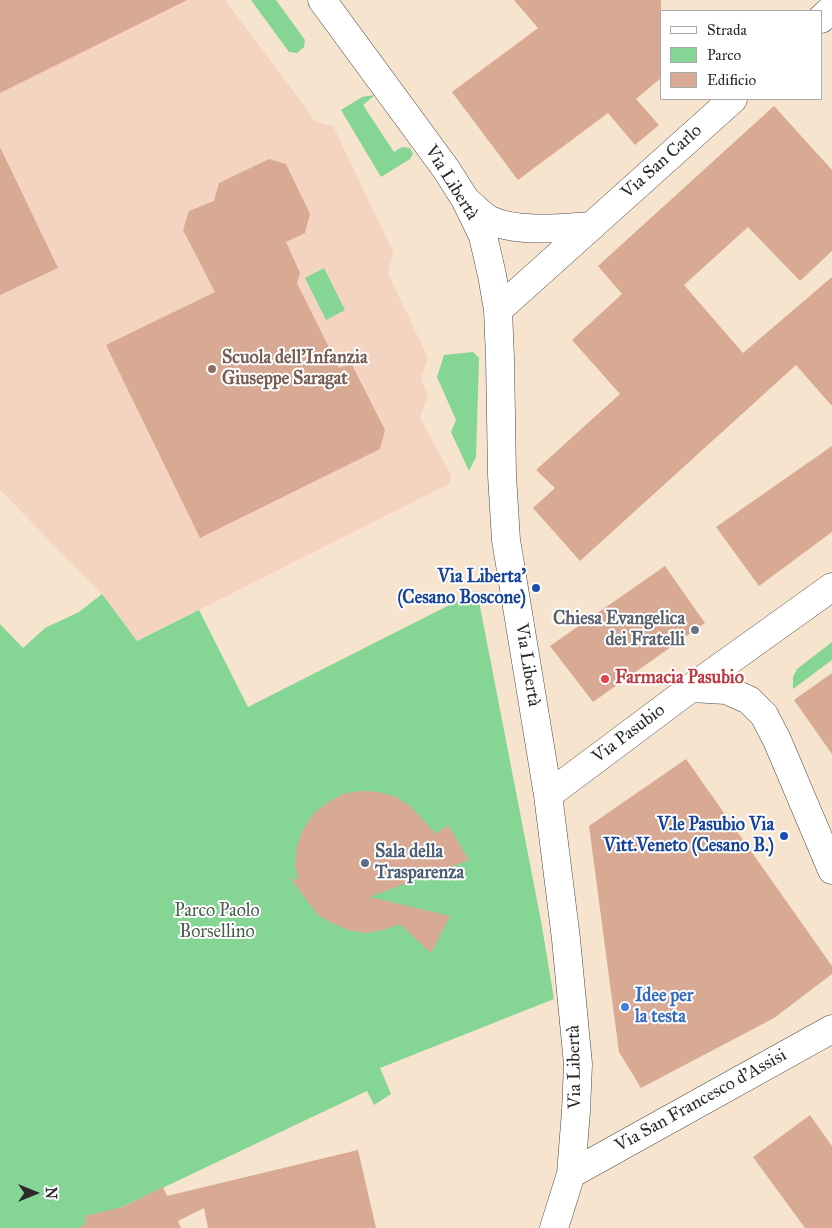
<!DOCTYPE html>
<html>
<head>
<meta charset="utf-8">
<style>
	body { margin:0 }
	#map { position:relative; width:832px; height:1228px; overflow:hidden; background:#f6e4ce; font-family:"IM FELL Great Primer",serif }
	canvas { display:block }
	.legend { position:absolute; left:660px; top:10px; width:162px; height:90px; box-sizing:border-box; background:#fff; border:1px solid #aaa; margin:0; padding:6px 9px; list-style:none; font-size:15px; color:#2b2b2b }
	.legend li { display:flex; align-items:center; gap:10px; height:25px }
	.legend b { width:25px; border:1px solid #aaa }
	.north { position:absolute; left:10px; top:1168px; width:50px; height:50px; -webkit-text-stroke:4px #fff; paint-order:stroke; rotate:90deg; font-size:14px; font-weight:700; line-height:20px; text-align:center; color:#2b2b2b }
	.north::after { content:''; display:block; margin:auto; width:18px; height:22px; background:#2b2b2b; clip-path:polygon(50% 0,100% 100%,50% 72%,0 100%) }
</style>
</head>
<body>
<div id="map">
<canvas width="832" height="1228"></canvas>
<ul class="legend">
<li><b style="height:6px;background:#fff"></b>Strada</li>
<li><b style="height:14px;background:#85d595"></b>Parco</li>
<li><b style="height:14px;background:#d8a993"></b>Edificio</li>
</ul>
<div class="north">N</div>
</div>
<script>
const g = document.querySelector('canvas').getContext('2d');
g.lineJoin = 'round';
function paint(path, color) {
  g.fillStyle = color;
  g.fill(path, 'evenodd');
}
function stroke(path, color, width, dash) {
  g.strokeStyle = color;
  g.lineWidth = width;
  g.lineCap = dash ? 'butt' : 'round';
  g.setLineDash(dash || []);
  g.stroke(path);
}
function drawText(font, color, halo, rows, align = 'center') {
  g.font = font + ' "IM FELL Great Primer",serif';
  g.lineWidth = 4;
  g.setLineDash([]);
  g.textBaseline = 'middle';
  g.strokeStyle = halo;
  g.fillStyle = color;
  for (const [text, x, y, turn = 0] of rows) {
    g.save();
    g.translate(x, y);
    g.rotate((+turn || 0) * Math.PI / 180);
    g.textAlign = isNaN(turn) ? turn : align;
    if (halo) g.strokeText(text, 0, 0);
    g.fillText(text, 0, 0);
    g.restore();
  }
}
const built = new Path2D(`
	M0 0H225L305 107 314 121 333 126 393 252 388 273 428 358 421 379 428 394 420 418 451 475 449 484 137 641 102 594 0 490Z`);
const green = new Path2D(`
	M251 0H276L305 40 304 47 297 53 289 52Z
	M375 95 363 105 394 152 402 147 410 148 413 154 410 159 381 177 341 110 362 97Z
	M324 268 345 310 326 320 305 278Z
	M473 352 479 358 476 457 469 471 451 432 456 420 437 377 444 355Z
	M477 591 541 921 554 999 380 1068 391 1094 374 1105 367 1091 78 1228H0V624L23 648 45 628 79 612 102 594 137 641 199 610 248 707Z
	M832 642V660L793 689V677L797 669Z`);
const building = new Path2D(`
	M0 0H187L0 93Z
	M514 0H661V78L636 99 659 125 635 145 608 113 518 180 452 92 538 28Z
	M774 106 832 170V251L800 281 748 227 684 285 743 353 832 277V406L796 365 580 561 533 508 555 488 536 470 620 394 572 340 622 294 598 266Z
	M0 147 58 268 0 295Z
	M269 159 286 164 310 214 305 233 286 242 300 273 297 283 339 368 351 363 385 430 380 449 200 538 106 345 215 292 183 230 189 211 214 201 219 183Z
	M832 446V532L759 586 716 527Z
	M665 566 705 623 593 702 550 646Z
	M832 673V754L794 700Z
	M686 759 832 966V974L774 1018 641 1088 619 1052 589 826Z
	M360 791 379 792 396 797 411 807 436 834 448 825 469 860 369 897 450 916 431 953 400 924 383 930 366 933 348 930 332 923 319 916 290 878 298 880 295 865 297 846 303 830 313 814 327 803 343 794Z
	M810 1115 832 1146V1228H805L753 1157Z
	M358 1150 376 1228H208L204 1208 178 1221 181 1228H78L86 1224 85 1216 123 1207 163 1187 167 1196Z`);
const street = new Path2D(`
	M322 0 446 169 465 199 483 236 492 275 498 310 500 358 502 475 506 540 548 795 566 939 578 1064 576 1111 571 1174 554 1228
	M821 19 832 9
	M468 202C475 208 482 216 490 220 517 233 562 228 592 226
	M498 310 733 99
	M691 688 726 690 749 700 764 715 777 740 832 870
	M548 795 691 688 832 587
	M571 1174 832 1029`);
const markers = [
	[212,369,5,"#8d6e63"],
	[536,588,5,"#1a4fb4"],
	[695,630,5,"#6b7280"],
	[605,679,5,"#e0444e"],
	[784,836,5,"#1a4fb4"],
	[365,863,5,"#5c6f8a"],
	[625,1007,5,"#3f7fe0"]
];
const streetNames = [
	["Via San Carlo",662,162,-42],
	["Via Libertà",451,183,58],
	["Via Libertà",527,665,81],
	["Via Pasubio",629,734,-37],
	["Via Libertà",575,1067,-91],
	["Via San Francesco d'Assisi",701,1101,-29]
];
const educationNames = [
	["Scuola dell'Infanzia",222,359],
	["Giuseppe Saragat",222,380]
];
const transitNames = [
	["Via Liberta'",526,578],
	["(Cesano Boscone)",526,599],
	["V.le Pasubio Via",774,826],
	["Vitt.Veneto (Cesano B.)",774,847]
];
const worshipNames = [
	["Chiesa Evangelica",685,620],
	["dei Fratelli",685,641]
];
const healthNames = [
	["Farmacia Pasubio",615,679]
];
const serviceNames = [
	["Sala della",375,853],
	["Trasparenza",375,874]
];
const parkNames = [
	["Parco Paolo",217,912],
	["Borsellino",217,933]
];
const shopNames = [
	["Idee per",635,997],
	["la testa",635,1018]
];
paint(built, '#f4d3c0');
paint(green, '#85d595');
paint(building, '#d8a993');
stroke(street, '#494743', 29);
stroke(street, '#fff', 28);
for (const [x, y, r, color] of markers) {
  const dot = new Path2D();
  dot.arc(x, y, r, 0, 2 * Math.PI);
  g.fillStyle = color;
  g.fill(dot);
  stroke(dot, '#fff', 2);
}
drawText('18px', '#2b2b2b', '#fff', streetNames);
drawText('bold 18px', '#785e54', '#fff', educationNames, 'left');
drawText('bold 18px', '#164399', '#fff', transitNames, 'right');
drawText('bold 18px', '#5b616d', '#fff', worshipNames, 'right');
drawText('bold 18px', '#be3a42', '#fff', healthNames, 'left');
drawText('bold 18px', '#4e5e75', '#fff', serviceNames, 'left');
drawText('18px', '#465e4b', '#fff', parkNames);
drawText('bold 18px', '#366cbe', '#fff', shopNames, 'left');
</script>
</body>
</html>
